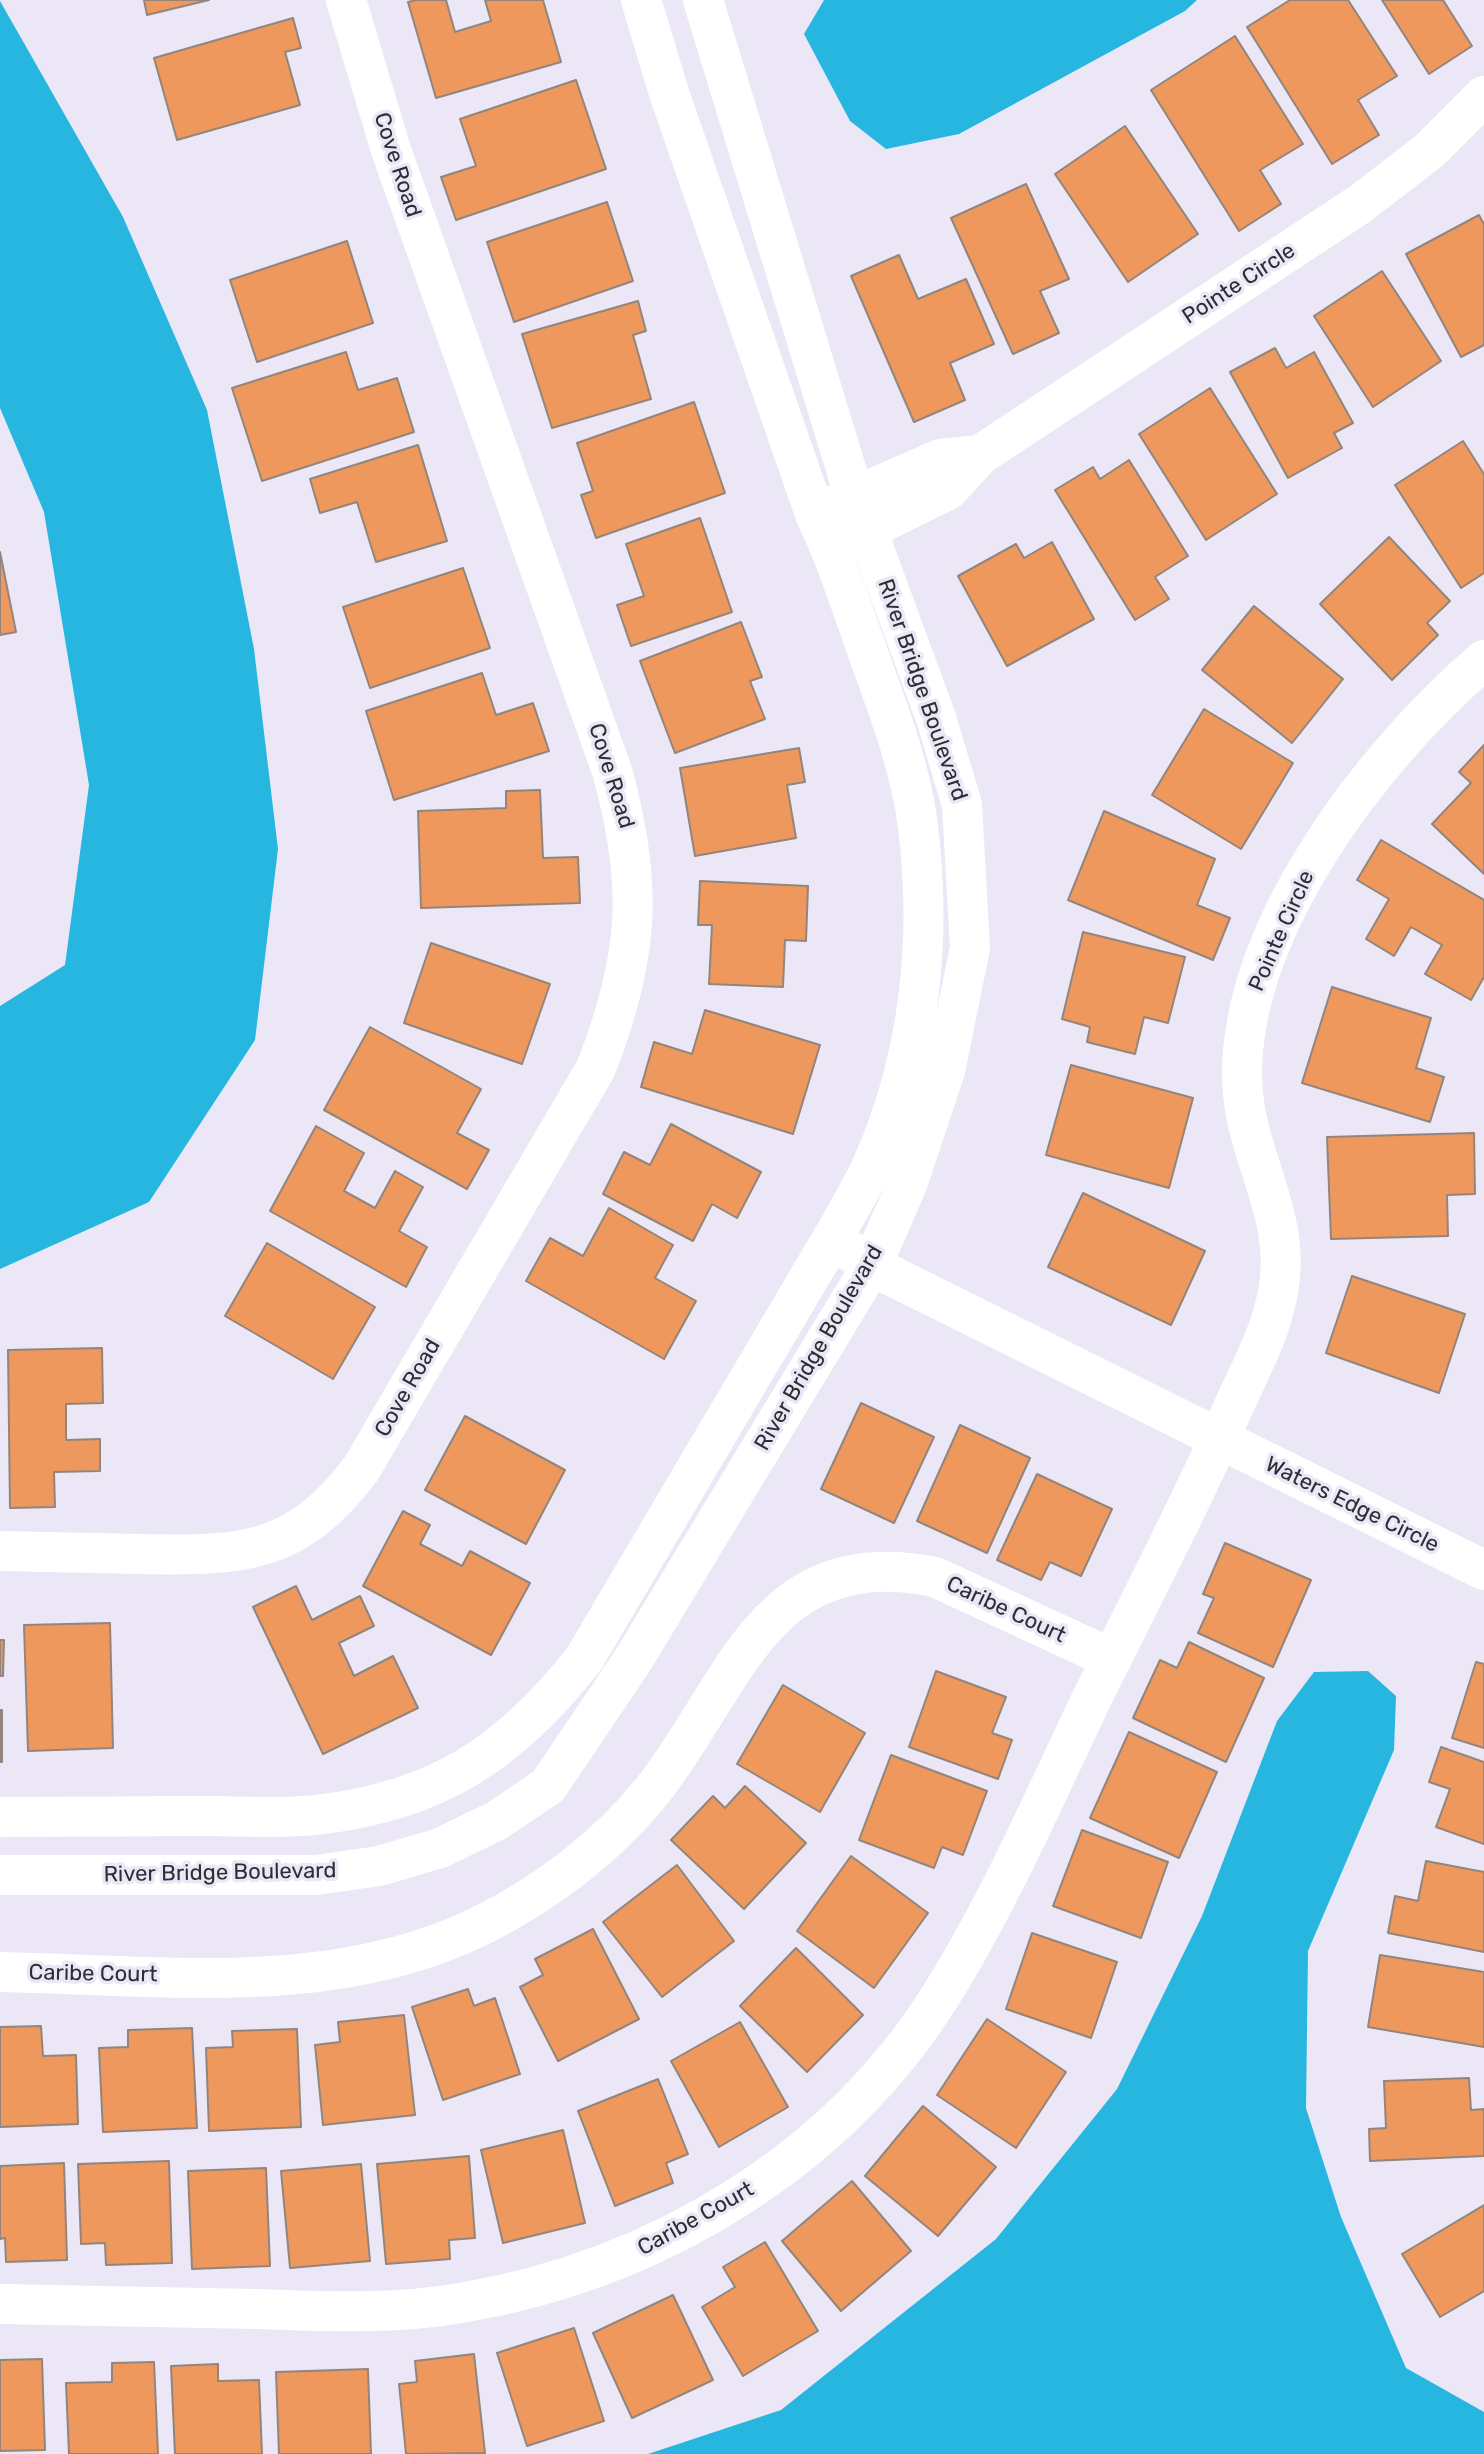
<!DOCTYPE html>
<html>
<head>
<meta charset="utf-8">
<style>
	body { margin:0 }
	canvas { display:block; background:#ebe7f6 }
</style>
</head>
<body>
<canvas width="1484" height="2454"></canvas>
<script>
const g = document.querySelector('canvas').getContext('2d');
g.lineJoin = 'round';
function paint(path, color) {
  g.fillStyle = color;
  g.fill(path, 'evenodd');
}
function stroke(path, color, width, dash) {
  g.strokeStyle = color;
  g.lineWidth = width;
  g.lineCap = dash ? 'butt' : 'round';
  g.setLineDash(dash || []);
  g.stroke(path);
}
function drawText(font, color, halo, rows, align = 'center') {
  g.font = font + ' Rubik,sans-serif';
  g.lineWidth = 7;
  g.setLineDash([]);
  g.textBaseline = 'middle';
  g.strokeStyle = halo;
  g.fillStyle = color;
  for (const [text, x, y, turn = 0] of rows) {
    g.save();
    g.translate(x, y);
    g.rotate((+turn || 0) * Math.PI / 180);
    g.textAlign = isNaN(turn) ? turn : align;
    if (halo) g.strokeText(text, 0, 0);
    g.fillText(text, 0, 0);
    g.restore();
  }
}
const water = new Path2D(`
	M824 0H1197L1185 11 959 134 886 149 850 121 804 34Z
	M0 1 123 217 207 410 254 649 278 849 255 1040 149 1202 0 1269V1006L65 965 89 785 44 512 0 408Z
	M1368 1671 1396 1696 1394 1750 1308 1951 1306 2108 1341 2217 1406 2368 1484 2412V2454H648L781 2410 996 2239 1117 2089 1202 1916 1277 1721 1314 1672Z`);
const building = new Path2D(`
	M144 0H209L147 15Z
	M416 0H446L455 32 491 21 485 0H543L561 62 436 98 408 2Z
	M1290 0H1348L1397 76 1358 100 1379 135 1332 164 1247 27Z
	M1382 0H1443L1472 46 1429 74Z
	M293 18 301 48 285 52 300 105 177 140 154 58Z
	M1235 36 1303 144 1260 170 1281 204 1239 231 1151 90Z
	M576 80 606 169 456 220 441 177 476 166 460 119Z
	M1125 126 1198 234 1128 282 1055 174Z
	M1026 184 1069 279 1040 291 1059 333 1013 354 951 218Z
	M607 202 633 281 514 322 487 242Z
	M1479 215 1484 224V345L1461 357 1406 254Z
	M347 241 373 323 257 362 230 280Z
	M899 255 918 299 966 279 994 344 950 363 965 400 914 422 851 276Z
	M1382 271 1441 361 1373 407 1314 316Z
	M638 301 646 331 633 335 651 399 552 428 522 334Z
	M1275 348 1286 368 1314 352 1353 423 1334 433 1342 448 1288 478 1230 372Z
	M346 352 358 390 397 378 414 432 262 481 232 388Z
	M1210 388 1277 494 1206 540 1139 434Z
	M694 402 725 493 596 538 581 495 593 491 577 443Z
	M1463 441 1484 474V573L1461 588 1395 485Z
	M418 445 447 541 376 562 357 502 320 513 310 479Z
	M1129 460 1188 556 1155 577 1169 599 1135 620 1055 490 1093 467 1100 479Z
	M700 518 732 612 631 646 617 605 644 596 626 544Z
	M1389 537 1450 601 1427 623 1438 635 1392 680 1320 604Z
	M1052 542 1094 619 1007 666 958 576 1016 544 1024 558Z
	M0 552 16 632 0 635Z
	M463 568 490 648 370 688 343 607Z
	M1254 606 1343 679 1292 743 1202 670Z
	M741 622 762 677 750 681 765 719 675 753 640 661Z
	M482 673 496 715 533 703 549 751 394 800 366 711Z
	M1204 709 1293 763 1241 849 1152 795Z
	M1484 745V874L1432 824 1471 783 1459 772Z
	M799 748 805 782 787 785 796 838 695 856 680 768Z
	M540 790 543 858 578 857 580 903 421 908 418 811 506 808V791Z
	M1104 811 1215 859 1197 905 1230 918 1213 960 1068 900Z
	M1381 840 1484 900V977L1471 1000 1425 974 1442 945 1411 927 1394 956 1366 939 1389 899 1357 880Z
	M700 881 808 886 806 941 785 940 783 987 709 984 712 925H698Z
	M1083 932 1185 957 1168 1023 1144 1017 1135 1054 1087 1042 1090 1027 1062 1019Z
	M431 943 550 984 522 1064 404 1023Z
	M1332 987 1431 1018 1416 1068 1444 1077 1430 1122 1302 1083Z
	M705 1010 820 1045 793 1134 641 1087 654 1042 692 1054Z
	M370 1027 481 1089 457 1133 489 1150 467 1189 324 1110Z
	M1071 1065 1193 1098 1169 1188 1046 1155Z
	M671 1124 761 1172 737 1218 712 1204 693 1241 603 1194 624 1152 650 1165Z
	M316 1126 364 1153 344 1191 375 1208 395 1171 423 1187 399 1231 427 1247 406 1287 270 1211Z
	M1474 1133 1475 1194 1447 1195 1448 1236 1331 1239 1327 1137Z
	M1083 1193 1205 1251 1171 1325 1048 1267Z
	M609 1208 673 1245 655 1278 696 1301 664 1359 526 1281 550 1238 583 1256Z
	M267 1243 375 1307 333 1379 225 1316Z
	M1352 1276 1465 1314 1439 1393 1326 1353Z
	M102 1348 103 1403 66 1404V1440L100 1439V1471L54 1472 55 1507 10 1508 8 1350Z
	M861 1403 934 1437 894 1523 821 1489Z
	M465 1416 565 1470 526 1544 425 1490Z
	M960 1425 1030 1458 987 1553 917 1521Z
	M1037 1474 1112 1509 1081 1576 1050 1562 1041 1580 997 1560Z
	M403 1511 430 1525 420 1544 462 1566 470 1551 530 1583 491 1655 363 1586Z
	M1225 1543 1311 1580 1273 1667 1198 1633 1214 1598 1203 1594Z
	M296 1586 312 1620 360 1596 374 1626 339 1643 354 1676 393 1656 418 1708 323 1754 253 1607Z
	M110 1623 113 1748 28 1751 24 1625Z
	M0 1640H4L3 1676H0Z
	M1189 1642 1264 1678 1226 1762 1133 1718 1160 1660 1177 1668Z
	M1476 1662 1484 1664V1748L1452 1738Z
	M936 1671 1006 1697 992 1733 1012 1740 998 1779 909 1747Z
	M783 1685 865 1733 820 1812 737 1764Z
	M0 1710H2V1762H0Z
	M1129 1732 1217 1772 1179 1858 1090 1818Z
	M1441 1747 1484 1762V1844L1436 1827 1450 1789 1429 1782Z
	M891 1755 987 1791 963 1855 942 1847 934 1868 859 1840Z
	M745 1786 806 1843 744 1909 671 1840 713 1796 725 1808Z
	M1082 1830 1168 1862 1141 1938 1053 1906Z
	M851 1856 928 1913 874 1988 797 1931Z
	M1426 1861 1484 1872V1952L1388 1933 1395 1896 1418 1901Z
	M677 1865 734 1941 662 1997 603 1922Z
	M593 1929 639 2019 558 2061 520 1987 543 1975 535 1959Z
	M1032 1933 1117 1962 1091 2038 1006 2009Z
	M796 1948 863 2015 807 2072 740 2006Z
	M1380 1955 1484 1972V2047L1368 2027Z
	M468 1989 474 2006 495 1998 520 2074 443 2100 412 2007Z
	M404 2015 415 2115 323 2125 315 2045 340 2042 338 2022Z
	M987 2019 1066 2072 1016 2148 937 2095Z
	M740 2022 788 2107 719 2147 671 2061Z
	M41 2026 43 2056 76 2055 78 2124 0 2127V2027Z
	M192 2028 197 2128 103 2132 99 2048 128 2047V2030Z
	M297 2029 301 2127 209 2131 206 2048 233 2047 232 2031Z
	M1469 2078 1471 2110 1484 2109V2156L1370 2161 1369 2129 1386 2128 1384 2081Z
	M658 2079 688 2154 666 2163 673 2183 615 2206 578 2111Z
	M923 2106 996 2167 938 2236 865 2176Z
	M563 2130 585 2223 503 2243 481 2150Z
	M469 2156 475 2238 449 2240 450 2259 386 2264 377 2164Z
	M169 2161 172 2263 106 2265 105 2243 81 2244 78 2164Z
	M64 2163 67 2260 6 2262 5 2238 0 2239V2166Z
	M361 2164 370 2261 290 2268 281 2171Z
	M266 2168 270 2266 192 2269 188 2171Z
	M852 2181 911 2251 841 2311 782 2241Z
	M1484 2205V2291L1440 2317 1402 2254Z
	M765 2242 818 2331 743 2376 702 2307 735 2287 723 2267Z
	M673 2295 713 2380 632 2418 593 2333Z
	M574 2328 604 2421 527 2446 497 2353Z
	M474 2354 485 2453 406 2454 399 2384 417 2382 415 2361Z
	M42 2359 45 2450 0 2451V2360Z
	M154 2362 158 2454H69L66 2383 112 2382V2363Z
	M218 2364V2381L259 2380 262 2454H175L171 2366Z
	M368 2369 371 2454H279L276 2372Z`);
const street = new Path2D(`
	M830 507 940 459 980 455
	M844 541 948 490 980 455 1360 204 1429 151 1484 96
	M848 1250 890 1275 1484 1570
	M0 1551C47 1552 94 1553 141 1554 242 1556 296 1555 361 1469L596 1068C639 958 644 885 612 771L391 150 346 0
	M0 1817C69 1817 138 1816 206 1816 242 1816 280 1819 315 1815 437 1802 510 1753 584 1659L832 1239C845 1216 859 1193 870 1170 920 1060 933 938 917 819 909 763 888 709 869 656 852 608 837 560 815 514L669 93 641 0
	M0 1875H316L379 1866 440 1848 496 1821 548 1786 633 1660 872 1265 908 1182 945 1071 970 948 962 805 936 718 854 495 703 0
	M0 1972C160 1975 334 1999 482 1925 546 1893 607 1847 652 1791 737 1684 763 1543 935 1577L1112 1659
	M0 2304C85 2306 171 2307 256 2309 324 2311 393 2315 460 2303 653 2271 836 2163 941 1995 1000 1901 1044 1798 1092 1698 1139 1603 1189 1508 1232 1410 1249 1372 1271 1333 1278 1292 1292 1219 1249 1162 1243 1093 1230 938 1373 755 1484 660`);
const streetNames = [
	["Cove Road",397,165,72],
	["Pointe Circle",1239,284,-33],
	["River Bridge Boulevard",922,690,71],
	["Cove Road",611,776,73],
	["Pointe Circle",1282,931,-66],
	["River Bridge Boulevard",819,1348,-60],
	["Cove Road",408,1388,-60],
	["Waters Edge Circle",1352,1505,26],
	["Caribe Court",1006,1610,25],
	["River Bridge Boulevard",220,1873,-1],
	["Caribe Court",93,1974,1],
	["Caribe Court",696,2219,-29]
];
paint(water, '#27b6e0');
paint(building, '#ee985d');
stroke(building, '#93857c', 2);
stroke(street, '#fff', 40);
drawText('22px', '#2f2d33', '#ebe7f6', streetNames);
</script>
</body>
</html>
